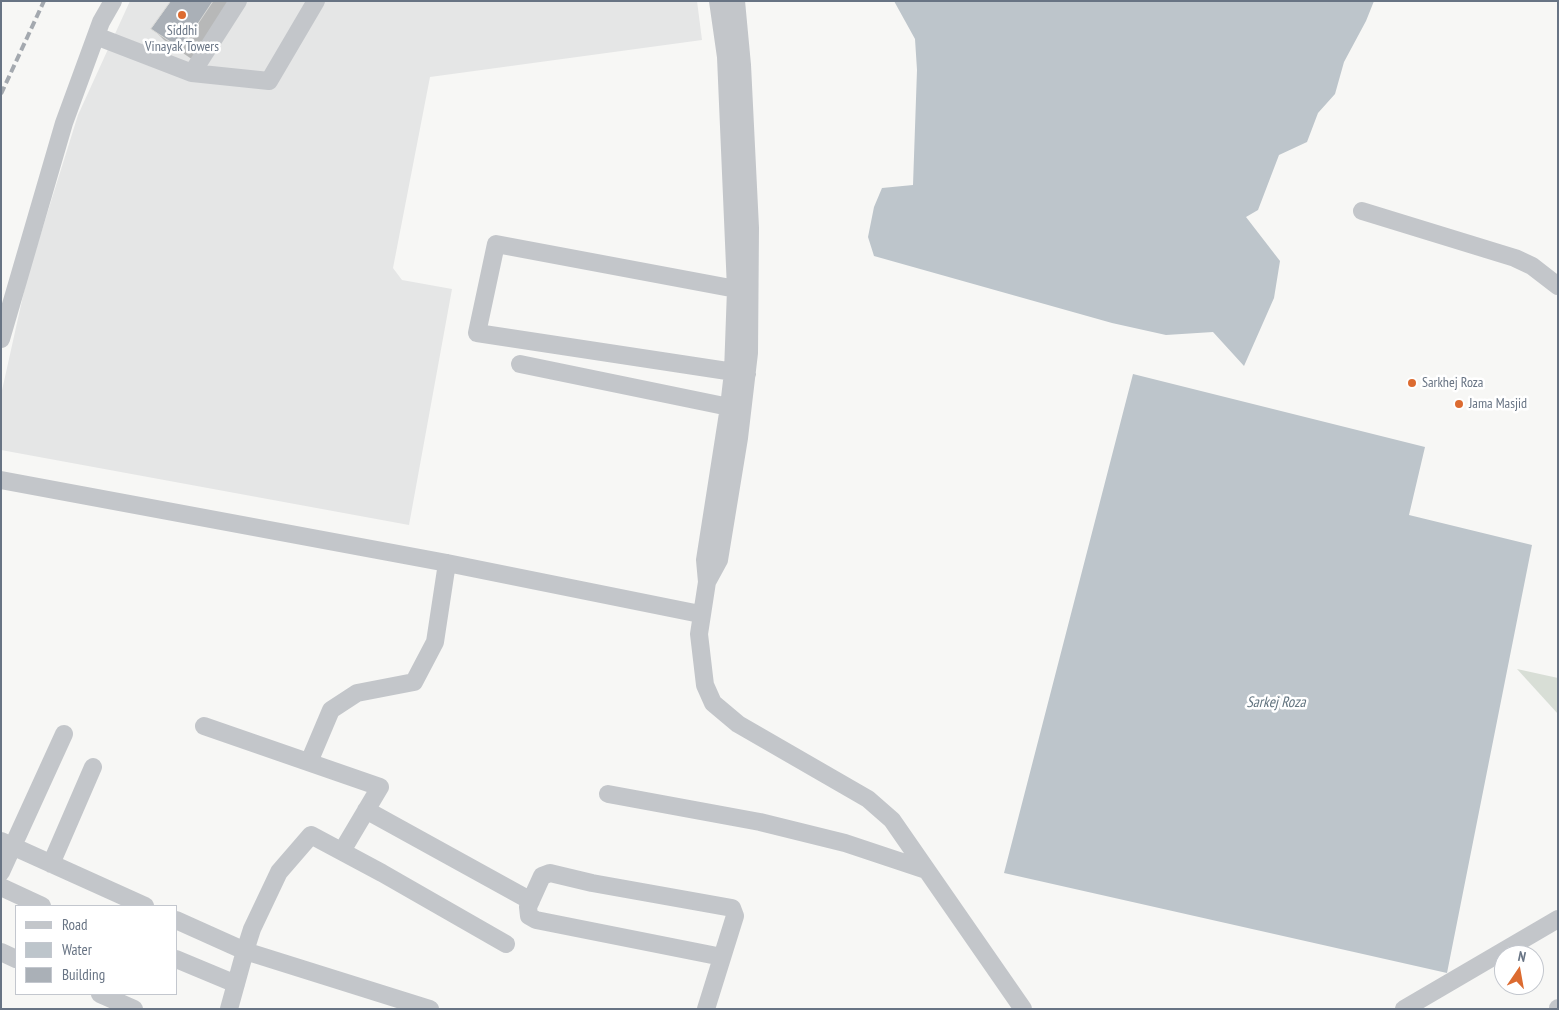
<!DOCTYPE html>
<html>
<head>
<meta charset="utf-8">
<style>
	body { margin:0 }
	#map { position:relative; width:1559px; height:1010px; overflow:hidden; background:#f7f7f5; font-family:"PT Sans Narrow",sans-serif }
	canvas { display:block }
	.frame { position:absolute; inset:0; border:2px solid #687484; pointer-events:none }
	.legend { position:absolute; left:15px; top:905px; width:162px; height:90px; box-sizing:border-box; background:#fff; border:1px solid #c3c7ce; margin:0; padding:6px 9px; list-style:none; font-size:15px; color:#687484 }
	.legend li { display:flex; align-items:center; gap:10px; height:25px }
	.legend b { width:25px; border:1px solid #c3c7ce }
	.north { position:absolute; left:1494px; top:945px; width:50px; height:50px; box-sizing:border-box; background:#fff; border:1px solid #c3c7ce; border-radius:50%; rotate:12deg; font-size:14px; font-weight:700; line-height:20px; text-align:center; color:#687484 }
	.north::after { content:''; display:block; margin:auto; width:18px; height:22px; background:#dc6b30; clip-path:polygon(50% 0,100% 100%,50% 72%,0 100%) }
</style>
</head>
<body>
<div id="map">
<canvas width="1559" height="1010"></canvas>
<div class="frame"></div>
<ul class="legend">
<li><b style="height:6px;background:#c3c6ca"></b>Road</li>
<li><b style="height:14px;background:#bdc5cb"></b>Water</li>
<li><b style="height:14px;background:#aab0b7"></b>Building</li>
</ul>
<div class="north">N</div>
</div>
<script>
const g = document.querySelector('canvas').getContext('2d');
g.lineJoin = 'round';
function paint(path, color) {
  g.fillStyle = color;
  g.fill(path, 'evenodd');
}
function stroke(path, color, width, dash) {
  g.strokeStyle = color;
  g.lineWidth = width;
  g.lineCap = dash ? 'butt' : 'round';
  g.setLineDash(dash || []);
  g.stroke(path);
}
function drawText(font, color, halo, rows, align = 'center') {
  g.font = font + ' "PT Sans Narrow",sans-serif';
  g.lineWidth = 5;
  g.setLineDash([]);
  g.textBaseline = 'middle';
  g.strokeStyle = halo;
  g.fillStyle = color;
  for (const [text, x, y, turn = 0] of rows) {
    g.save();
    g.translate(x, y);
    g.rotate((+turn || 0) * Math.PI / 180);
    g.textAlign = isNaN(turn) ? turn : align;
    if (halo) g.strokeText(text, 0, 0);
    g.fillText(text, 0, 0);
    g.restore();
  }
}
const built = new Path2D(`
	M130 1H697L702 40 430 77 393 268 402 280 452 289 409 525 1 450V395L27 278 78 115Z`);
const green = new Path2D(`
	M1517 669 1558 678V714Z`);
const water = new Path2D(`
	M894 1H1374L1366 21 1344 62 1335 94 1318 113 1307 142 1279 155 1258 210 1246 217 1280 261 1274 298 1244 366 1213 332 1166 335 1112 323 874 256 868 237 874 207 882 188 913 185 917 70 915 39Z
	M1133 374 1425 447 1409 515 1532 545 1447 973 1004 873Z`);
const shadow = new Path2D(`
	M172 1H232L193 60 164 40 153 29Z`);
const building = new Path2D(`
	M171 1H213L181 49 151 29Z`);
const minor = new Path2D(`
	M718 1 726 57 736 289 733 372 729 407 705 560 707 582 699 634 705 685 713 703 738 724 868 799 892 820 1023 1009
	M96 36 192 73 269 81 316 1
	M192 73 238 1
	M1362 211 1515 258 1532 266 1558 286
	M736 289 496 244 477 333 747 374
	M1 339 64 123 101 22 113 1
	M520 364 729 407
	M1 480 447 563 700 614
	M707 582 719 560 739 438 749 353 750 228 742 65 736 1
	M204 726 380 787 342 851
	M309 762 331 710 357 693 414 682 435 642 447 563
	M608 794 760 822 845 843 926 870
	M366 810 531 901
	M1 841 145 906
	M51 864 93 767
	M1 872 64 734
	M1 887 42 906
	M176 920 245 951 229 1009
	M1 952 16 959
	M176 959 236 984
	M100 994 134 1009
	M430 1009 245 951 252 929 279 872 311 835 382 873 506 944
	M706 1009 735 916 732 908 592 883 550 873 542 876 528 907 529 916 536 920 722 957
	M1404 1009 1558 919
	M1558 1009V1008`);
const rail = new Path2D(`
	M1 94 44 1`);
const markers = [
	[182,15,5,"#dc6b30"],
	[1412,383,5,"#dc6b30"],
	[1459,404,5,"#dc6b30"]
];
const poiNames = [
	["Siddhi",182,31,"center"],
	["Vinayak Towers",182,47,"center"],
	["Sarkhej Roza",1422,383],
	["Jama Masjid",1469,404]
];
const waterNames = [
	["Sarkej Roza",1276,703]
];
paint(built, '#e5e6e6');
paint(green, '#d8ded6');
paint(water, '#bdc5cb');
paint(shadow, '#0003');
paint(building, '#aab0b7');
stroke(building, '#d9d9d7', 1);
stroke(minor, '#c3c6ca', 18);
stroke(rail, '#a4a9af', 4, [8, 4]);
for (const [x, y, r, color] of markers) {
  const dot = new Path2D();
  dot.arc(x, y, r, 0, 2 * Math.PI);
  g.fillStyle = color;
  g.fill(dot);
  stroke(dot, '#fff', 2);
}
drawText('14px', '#687484', '#fff', poiNames, 'left');
drawText('italic 15px', '#637580', '#fff', waterNames);
</script>
</body>
</html>
